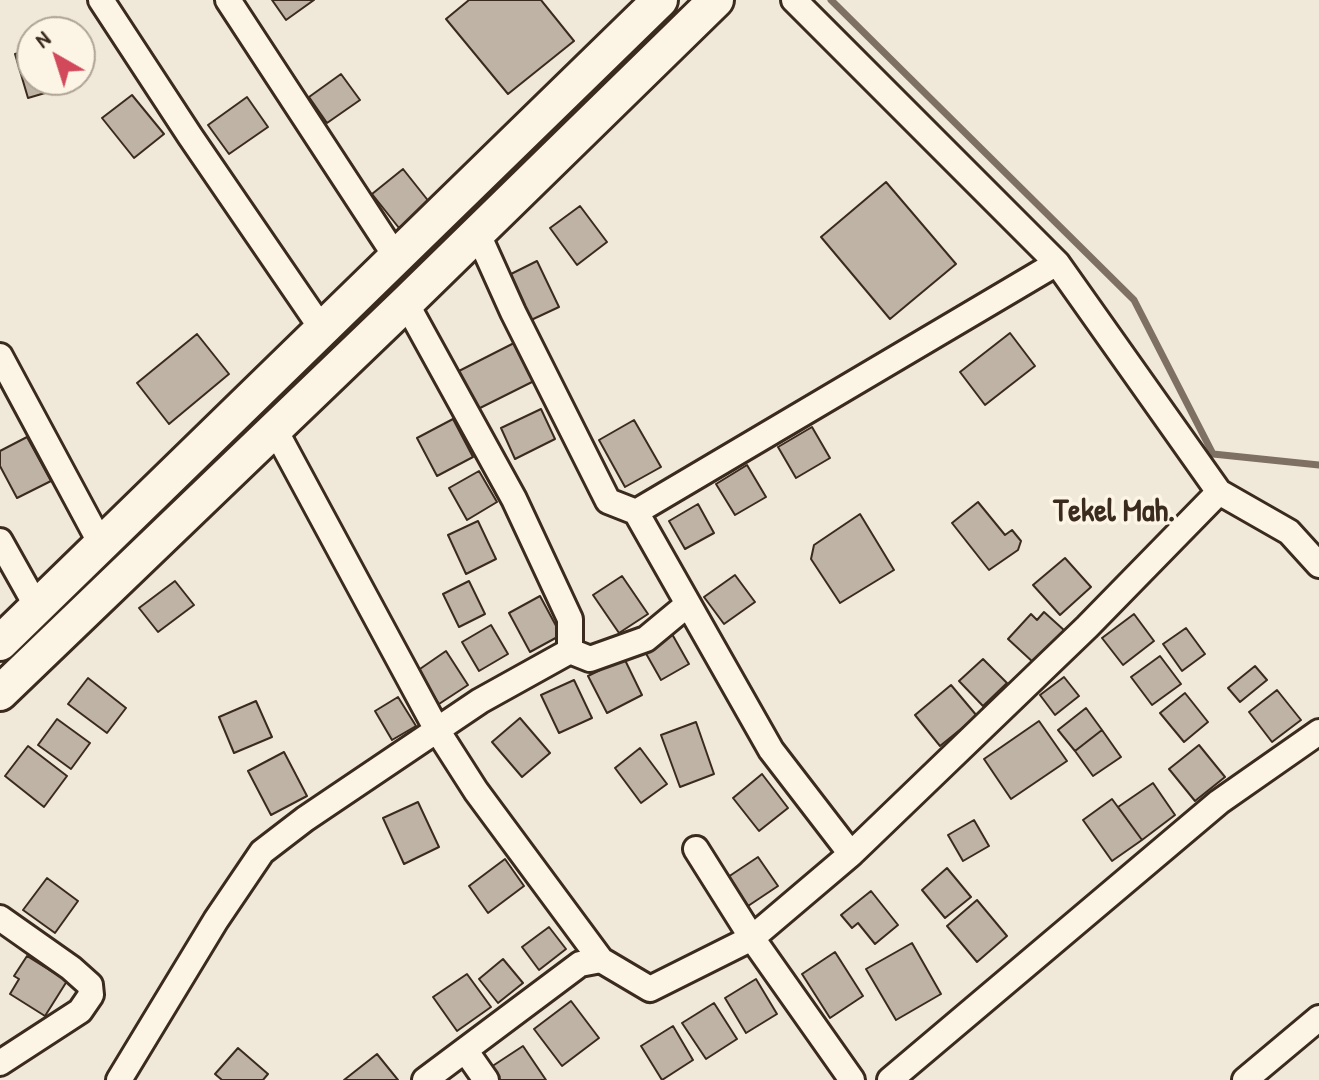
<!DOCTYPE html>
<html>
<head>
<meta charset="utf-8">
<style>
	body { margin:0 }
	#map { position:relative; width:1319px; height:1080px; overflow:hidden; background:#f0e9d9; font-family:"Patrick Hand",sans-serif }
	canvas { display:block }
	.north { position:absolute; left:16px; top:16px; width:80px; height:80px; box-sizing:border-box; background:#fcf5e5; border:2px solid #afa495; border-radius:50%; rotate:321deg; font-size:22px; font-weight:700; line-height:32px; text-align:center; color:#3b2a1e }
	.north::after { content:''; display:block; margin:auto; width:28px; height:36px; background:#d1495b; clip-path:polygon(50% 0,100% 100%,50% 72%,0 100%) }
</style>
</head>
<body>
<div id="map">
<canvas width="1319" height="1080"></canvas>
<div class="north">N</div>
</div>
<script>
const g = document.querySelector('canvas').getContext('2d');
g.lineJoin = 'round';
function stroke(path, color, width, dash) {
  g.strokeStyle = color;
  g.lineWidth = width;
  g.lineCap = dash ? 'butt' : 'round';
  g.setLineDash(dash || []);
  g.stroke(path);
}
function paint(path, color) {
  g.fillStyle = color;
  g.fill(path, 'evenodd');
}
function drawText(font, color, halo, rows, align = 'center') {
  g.font = font + ' "Patrick Hand",sans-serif';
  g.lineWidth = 7;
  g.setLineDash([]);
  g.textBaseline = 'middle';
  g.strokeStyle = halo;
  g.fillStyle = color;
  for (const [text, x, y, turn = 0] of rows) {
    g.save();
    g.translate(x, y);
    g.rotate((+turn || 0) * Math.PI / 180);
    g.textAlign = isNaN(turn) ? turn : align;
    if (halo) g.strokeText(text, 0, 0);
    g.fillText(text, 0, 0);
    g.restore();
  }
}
const stream = new Path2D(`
	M831 0 1134 300 1213 454 1319 465`);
const building = new Path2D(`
	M272 0H314L286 20Z
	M469 0H541L574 41 508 94 446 19Z
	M32 49V80H67L69 86 28 98 15 54Z
	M341 74 360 100 327 123 309 97Z
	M132 95 164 134 134 158 102 118Z
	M247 97 268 127 229 154 208 125Z
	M403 169 430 203 399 228 372 194Z
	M886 182 956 264 890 319 821 237Z
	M580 206 607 242 577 265 550 228Z
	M537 261 559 307 529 321 507 276Z
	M1010 333 1035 366 985 405 960 372Z
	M197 334 229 374 169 424 137 383Z
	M518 341 538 379 476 410 457 372Z
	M541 409 555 439 515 459 501 428Z
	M453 419 473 457 437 476 417 438Z
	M634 420 661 467 625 487 599 440Z
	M812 427 830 458 796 478 778 447Z
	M27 437 51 481 17 498 0 466V451Z
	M747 465 766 497 735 515 716 484Z
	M479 471 497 502 467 520 449 488Z
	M978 502 1005 535 1012 530 1021 541 1018 550 989 570 952 523Z
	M698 504 714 533 685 549 669 521Z
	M860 514 894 570 840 603 811 559 814 545Z
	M478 521 496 559 466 574 448 535Z
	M1065 558 1091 587 1060 615 1033 585Z
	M735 575 755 602 724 624 704 597Z
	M622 576 648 614 619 633 593 595Z
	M175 581 194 605 158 632 139 608Z
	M469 581 485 614 459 627 443 594Z
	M540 596 561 635 530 652 509 613Z
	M1044 612 1065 631 1035 664 1008 639 1031 614 1037 620Z
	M1134 614 1154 641 1123 665 1102 638Z
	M491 625 508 654 479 671 462 642Z
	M1186 628 1205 654 1182 671 1163 644Z
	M672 634 689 664 661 680 644 650Z
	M446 651 468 685 439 704 417 671Z
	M1160 656 1181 684 1152 705 1131 677Z
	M624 658 642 695 607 713 588 676Z
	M983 659 1007 683 983 706 959 681Z
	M1255 666 1267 680 1240 702 1228 688Z
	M1064 677 1079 696 1055 715 1040 695Z
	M88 678 126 708 107 733 68 704Z
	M574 680 592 718 559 733 541 695Z
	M951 685 977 716 940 746 915 715Z
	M1277 690 1301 720 1272 742 1249 712Z
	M1185 693 1208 722 1184 742 1160 713Z
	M398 697 416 726 392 740 375 711Z
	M256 701 272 737 234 753 219 717Z
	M1086 708 1102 730 1075 751 1058 730Z
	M520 718 550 753 522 777 492 742Z
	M57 719 90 743 71 769 38 745Z
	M1039 721 1067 761 1011 799 984 759Z
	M696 722 714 774 680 787 661 735Z
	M1102 730 1121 757 1093 776 1075 751Z
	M1199 745 1225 777 1195 801 1169 769Z
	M28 746 67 776 44 807 5 776Z
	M640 748 667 784 641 803 615 768Z
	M284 752 307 796 271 815 248 771Z
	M762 774 788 808 759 831 733 798Z
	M1153 783 1175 815 1142 840 1118 807Z
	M1112 799 1142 840 1112 861 1083 820Z
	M418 802 439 847 404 864 383 818Z
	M974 820 989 846 963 861 948 835Z
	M758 857 778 886 748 906 728 877Z
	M505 859 524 886 488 913 469 886Z
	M947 868 971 897 945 918 922 890Z
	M47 878 78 901 55 933 23 910Z
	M871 891 898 925 875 944 858 923 852 928 841 915Z
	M977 900 1007 936 977 962 947 926Z
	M549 927 566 949 539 970 522 947Z
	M912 943 941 994 896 1020 866 969Z
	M835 952 863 996 830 1018 802 974Z
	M27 956 67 981 45 1016 10 994 19 979 14 976Z
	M503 959 523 983 498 1003 479 979Z
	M467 974 491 1007 457 1031 433 997Z
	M756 979 777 1014 746 1033 725 998Z
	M571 1001 599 1038 562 1066 534 1029Z
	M714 1003 737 1039 706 1059 682 1023Z
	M673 1026 693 1060 662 1080 641 1046Z
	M523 1046 546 1080H500L491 1067Z
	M238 1048 268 1074 263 1080H222L215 1074Z
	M377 1054 398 1080H344Z`);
const street = new Path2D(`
	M101 0 190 136 322 329
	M228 0 396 257
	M794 0 1057 263 1219 492 1289 532 1319 565
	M477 232 513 312 608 501 636 512 771 750 851 854
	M0 356 101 544
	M274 428 437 730 476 791 601 960
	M636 512 1057 263
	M0 541 37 607
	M570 651 590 659 646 639 687 605
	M696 849 752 938 852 1080
	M0 918 71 968 90 985 91 995 80 1011 0 1063
	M465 1050 486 1080
	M119 1080 216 920 262 852 305 819 480 701 570 651V619L514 499 406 303
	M425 1080 580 964 601 960 650 989 752 938 851 854 1087 627 1219 492
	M890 1080 1219 802 1319 732
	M1245 1080 1319 1018`);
const secondary = new Path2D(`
	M0 643 660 0
	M0 693 406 303 716 0`);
const districtNames = [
	["Tekel Mah.",1114,512]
];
stroke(stream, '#7e7163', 7);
paint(building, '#beb3a4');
stroke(building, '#3b2a1e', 2);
stroke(street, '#3b2a1e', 30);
stroke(secondary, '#3b2a1e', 40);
stroke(street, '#fcf5e5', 24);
stroke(secondary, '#fcf5e5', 34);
drawText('bold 32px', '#3b2a1e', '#fcf5e5', districtNames);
</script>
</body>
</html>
